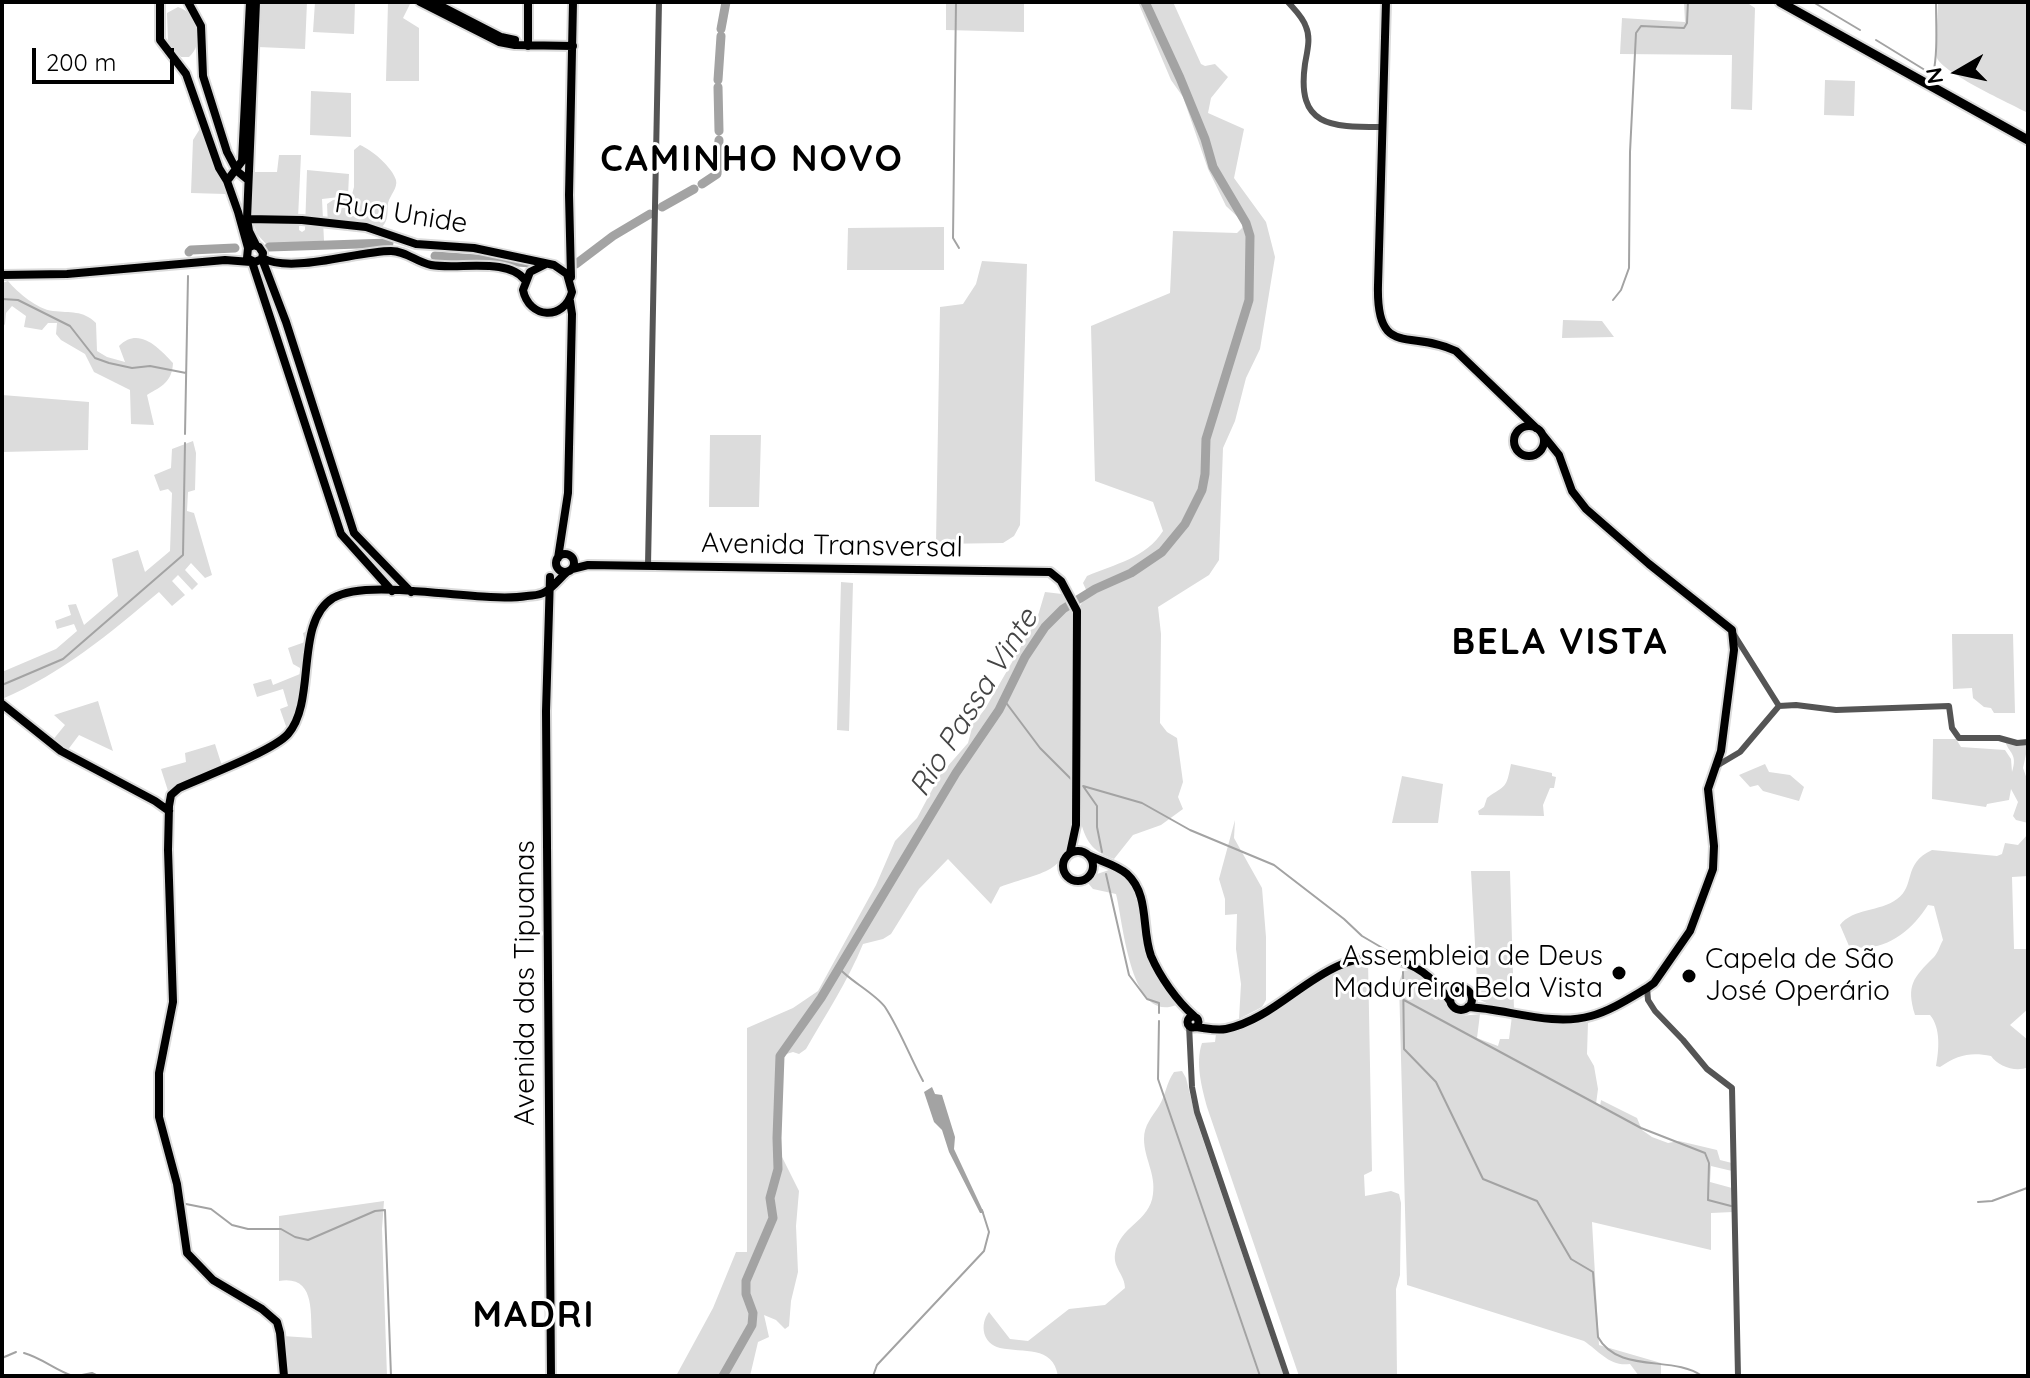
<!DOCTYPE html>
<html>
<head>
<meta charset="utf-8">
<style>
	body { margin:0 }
	#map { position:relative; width:2030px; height:1378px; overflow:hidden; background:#fff; font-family:Quicksand,sans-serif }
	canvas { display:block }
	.frame { position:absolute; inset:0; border:4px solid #000; pointer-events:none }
	.north { position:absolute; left:1918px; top:32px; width:80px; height:80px; -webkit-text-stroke:6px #fff; paint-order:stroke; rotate:261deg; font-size:22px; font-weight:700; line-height:32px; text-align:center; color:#000 }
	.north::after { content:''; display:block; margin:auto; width:28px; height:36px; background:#000; clip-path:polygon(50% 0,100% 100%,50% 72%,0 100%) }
	.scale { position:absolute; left:32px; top:48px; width:142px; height:36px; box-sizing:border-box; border:4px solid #000; border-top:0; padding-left:10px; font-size:24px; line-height:28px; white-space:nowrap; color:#000; -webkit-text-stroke:6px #fff; paint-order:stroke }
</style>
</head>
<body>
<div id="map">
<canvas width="2030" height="1378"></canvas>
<div class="frame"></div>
<div class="north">N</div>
<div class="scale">200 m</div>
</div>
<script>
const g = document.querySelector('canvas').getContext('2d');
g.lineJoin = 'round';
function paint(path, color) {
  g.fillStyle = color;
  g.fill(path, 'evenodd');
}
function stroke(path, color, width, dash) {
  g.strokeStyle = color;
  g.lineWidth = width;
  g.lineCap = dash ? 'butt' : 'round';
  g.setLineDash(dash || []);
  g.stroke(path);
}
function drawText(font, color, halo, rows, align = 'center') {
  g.font = font + ' Quicksand,sans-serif';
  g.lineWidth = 6;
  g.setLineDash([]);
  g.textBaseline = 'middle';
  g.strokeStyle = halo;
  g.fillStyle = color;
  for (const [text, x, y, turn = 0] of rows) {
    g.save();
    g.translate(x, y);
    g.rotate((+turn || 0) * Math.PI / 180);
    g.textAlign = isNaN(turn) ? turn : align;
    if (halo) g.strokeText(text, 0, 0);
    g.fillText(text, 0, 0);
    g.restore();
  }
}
const green = new Path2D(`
	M260 2H307L305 49 258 47Z
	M315 2H355L354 34 313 32Z
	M388 2H411L403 18 419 28V81H386Z
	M946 2H1024V32L946 30Z
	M1138 2H1173L1201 64 1205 66 1215 64 1228 77 1211 98 1208 113 1244 129 1234 178 1266 222 1275 257 1260 349 1246 378 1235 421 1223 448 1219 560 1209 575 1158 607 1161 634 1160 723 1167 732 1177 738 1183 782 1178 797 1183 809 1161 825 1133 835 1114 859C1094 852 1087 844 1081 823V604L1088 594 1083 583 1087 576C1115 564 1146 558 1163 531L1153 502 1095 481 1091 326 1170 293 1173 231 1237 233 1243 227 1242 221 1226 206 1208 169 1183 97 1171 80Z
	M1684 2H1746L1755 8 1752 110 1731 109 1732 55 1620 54 1622 18 1685 22Z
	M1938 2H2028V113C2011 104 1943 73 1937 58 1935 54 1938 11 1938 2Z
	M178 7C198 13 205 44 189 57H181L168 42 167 13Z
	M1825 80 1855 81 1854 116 1824 115Z
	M311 91 351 93V137L310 135Z
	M201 127 226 194 191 193 193 140Z
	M360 145C372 150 392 167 396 180 398 188 390 195 388 203 387 212 389 220 382 227 373 235 339 231 328 226L327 204 333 200 351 198 354 187V150Z
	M279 155H301L298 218 249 215 251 172H277Z
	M307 170 349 174 348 196 322 199 324 241 266 244 257 234 253 222 299 224V230L302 232 305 230Z
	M944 227V270H847L848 228Z
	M982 261 1027 264 1020 525 1014 536 1003 543 936 544 940 307 963 304 976 284Z
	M8 281C18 293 37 309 53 311 70 313 83 310 96 323L97 351 107 357 125 362 119 346C139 326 159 348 173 363 172 382 162 386 147 395L154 425 131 424 130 390 94 372 85 354 61 340 56 334 57 323H48L42 330 24 327 26 316 12 306 6 313 5 324 2 328V283Z
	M1563 320 1602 321 1614 337 1562 338Z
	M2 395 89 402 88 450 2 452Z
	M710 435H761L759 507H709Z
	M193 441 196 453 195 490 188 492 187 511 194 513 212 575 205 578 191 563 185 570 198 584 192 590 178 575 172 581 185 595 172 606 159 592C109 634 63 673 2 699V672L56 649 77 631 74 624 57 629 55 621 71 615 68 605 76 604 84 625 118 596 112 559 138 550 145 572 170 551 172 493 168 489 160 491 154 475 171 468 172 449Z
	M841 582 853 583 849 731 837 730Z
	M1045 592 1062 594 1073 615 1071 824C1068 875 1043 871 1000 887L991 904 948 859 919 889 891 934 883 939 863 944C848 981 826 1014 806 1049L799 1054 793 1052 780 1056 781 1155 799 1191 796 1226 798 1272 791 1301 789 1326 785 1329 776 1320 764 1315 769 1337 758 1342 750 1376H676L713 1308 736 1252H747V1028L793 1008 818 991 876 885 895 841 917 818 940 775 968 743 973 724 985 709 1037 619Z
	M310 630 298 711 288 732 280 709 288 706 283 689 257 697 253 684 271 679 273 685 300 674V668L293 664 288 648 305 642 303 633Z
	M1952 634H2013L2015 713H1994L1991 708 1984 707 1973 698 1972 688 1953 689Z
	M98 701 113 751 79 735 67 751 52 741 65 725 54 715Z
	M1933 739H1956L1961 747 2005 750 2011 759 2012 772C2018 753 2009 754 2005 741L2028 745 2023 768 2028 782V823L2016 820 2013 816 2018 802 2011 789 2009 800 1987 804 1986 807 1932 799Z
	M215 744 222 766 169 794 161 769 186 762 185 753Z
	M1511 764 1552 773V776L1556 777 1554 788H1550L1543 805 1544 816 1479 815 1478 811 1484 807 1487 798C1506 784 1506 790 1511 764Z
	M1765 764 1769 772 1790 775 1804 787 1799 801 1763 791 1758 785 1750 787 1739 775Z
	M1402 776 1443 784 1438 823H1392Z
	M1235 820 1234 838 1262 888 1266 937V1000L1262 1007 1239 1019 1241 984 1236 949 1237 914 1225 915V899L1219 879Z
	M2028 834V876L2012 877 2014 949H2028V1009L2010 1025 2028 1040V1067C2016 1073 1998 1066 1991 1056 1970 1052 1958 1055 1940 1067L1936 1066C1939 1050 1941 1028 1930 1015H1915C1906 985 1913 978 1934 957 1938 953 1940 945 1943 940L1934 906 1928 905C1911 932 1883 954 1849 946L1840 925C1853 908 1880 912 1897 899 1916 886 1902 864 1932 850L1997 856 2002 854 2005 843 2018 845Z
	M1109 870C1149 880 1136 933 1150 962 1157 977 1169 990 1176 1005 1130 1024 1123 920 1116 894L1093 889 1088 883 1094 875Z
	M1471 871H1510L1514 1010 1497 1008 1478 999Z
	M1368 960 1372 1171 1364 1175 1365 1196 1391 1191 1399 1194 1401 1203 1400 1275 1396 1289 1397 1376H1299L1207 1107C1202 1088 1195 1063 1202 1043L1215 1042 1216 1034C1257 1033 1303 990 1338 971 1347 966 1358 963 1368 960Z
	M1411 970 1438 992 1452 1012 1461 1016 1480 1014 1477 1038 1498 1046 1500 1039H1509L1512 1016 1588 1022 1587 1054 1594 1066 1598 1089 1596 1104 1600 1106 1601 1100 1637 1118 1642 1130 1652 1137 1668 1143 1679 1141 1717 1150 1720 1160 1732 1163V1171L1711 1166 1710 1182 1732 1188 1733 1212 1711 1213V1250L1592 1222 1599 1345 1661 1363V1376H1639L1630 1364C1610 1367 1599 1351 1584 1341L1407 1285 1399 982 1403 971Z
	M1182 1071 1186 1078 1197 1122 1284 1376H1058C1053 1345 1023 1353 1000 1348 983 1344 979 1325 989 1312L1010 1339 1028 1341 1069 1309 1105 1305 1125 1288C1125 1275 1113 1268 1115 1254 1119 1226 1150 1222 1153 1194 1156 1174 1144 1158 1144 1139 1144 1125 1152 1117 1159 1106 1166 1095 1166 1083 1174 1072Z
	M384 1201 382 1229 387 1376H286L283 1336 312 1338C310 1313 316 1275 279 1281V1216Z`);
const water = new Path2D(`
	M932 1087 935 1094 942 1095 955 1137 954 1149 984 1213H980L949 1152 942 1130 934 1122 924 1092Z`);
const stream = new Path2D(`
	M956 2 953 238 959 248
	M1813 2 1860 30
	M1876 40 1933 75C1938 52 1936 26 1936 2
	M2 299 18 300 70 326 95 358 109 363 132 368 150 366 186 373
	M1613 300 1621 290 1629 268 1630 152 1636 33 1641 26 1684 28 1687 23 1688 2
	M185 434 188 276
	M2 685 63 659 183 555 185 443
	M1004 700 1040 748 1072 780
	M1083 786 1142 803 1190 830 1274 865 1344 919 1362 936 1391 953
	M1083 786 1097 806V827L1102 852
	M1106 874 1129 975 1147 999 1159 1003V1013
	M838 966C843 977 874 992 885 1007 900 1030 910 1057 923 1081
	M1403 972 1404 1049 1436 1082 1483 1179 1537 1201 1571 1259 1593 1272 1598 1337C1618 1374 1674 1355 1702 1376
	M1404 1000 1641 1128 1705 1153 1709 1163 1708 1200 1731 1206
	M1159 1021 1158 1079 1260 1376
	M1978 1202 1992 1201 2027 1188
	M186 1204 211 1209 232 1225 248 1229H281L295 1237 308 1240 375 1211 385 1210 391 1376
	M24 1353C42 1358 55 1370 73 1376
	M2 1358 16 1352
	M77 1376 92 1373 98 1376
	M873 1376 877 1365 984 1251 989 1232 982 1210`);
const river = new Path2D(`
	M721 29 726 2
	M718 80 721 36
	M718 87 719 131
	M702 184 717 174 719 140
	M662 207 694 189
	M269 247 389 243
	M189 252 191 250 235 248
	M435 256 531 263
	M576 264 613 236 650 214
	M723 1376 752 1325 753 1313 746 1294V1281L773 1218 770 1198 778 1169 777 1138 780 1056 821 998 956 773 999 710 1025 657 1045 627 1063 609 1095 589 1131 573 1162 552 1185 524 1202 490 1205 474 1206 439 1249 300 1250 236 1246 223 1213 167 1205 139 1180 78 1145 2`);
const minor = new Path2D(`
	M1288 2C1295 10 1303 17 1306 27 1311 38 1307 52 1305 64 1296 128 1332 127 1383 127
	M648 565 659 2
	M1733 633 1779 706 1796 705 1836 710 1949 706 1952 728 1959 738H1999L2017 743 2028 742
	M1718 765 1740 752 1779 706
	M1647 988 1648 1000 1655 1011 1683 1040 1707 1069 1732 1088 1738 1376
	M1189 1025 1192 1087 1197 1112 1287 1376`);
const major = new Path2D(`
	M160 2V40L186 74 219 168 227 181
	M188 2 201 26 203 76 227 152 237 171 248 180
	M256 2 247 219 249 231 256 245
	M420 2 499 42 515 45 573 46
	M433 2 501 37 515 40
	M528 2V46
	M1386 2 1378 285C1376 359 1410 329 1456 351L1536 428
	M247 219 302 220 366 227 416 244 474 248 554 265 567 274 572 292C564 321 529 319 523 290L530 272 546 264
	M248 248 254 245 259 247 263 253 262 259 255 262 247 258 248 248 238 212 227 181 242 161 250 2
	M262 258C292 274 357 251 391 251 406 251 416 262 431 265 458 270 508 257 525 280
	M262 259 286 322 354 533 411 592
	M252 262 341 534 392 591
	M2 275 67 274 225 260 251 262
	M571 277 569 195 573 2
	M1514 441a15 15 0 1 1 30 0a15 15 0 1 1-30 0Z
	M556 563a9 9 0 1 1 18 0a9 9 0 1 1-18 0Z
	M558 558 568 493 572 314 570 301
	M572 569 588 565 1050 572 1061 581 1077 611 1076 825 1070 853
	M550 577 546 711 551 1376
	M2 704 61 751 155 801 169 811
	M1063 866a15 15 0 1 1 30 0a15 15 0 1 1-30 0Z
	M1088 855C1100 861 1117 865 1127 874 1150 895 1141 929 1151 956 1160 977 1177 1001 1194 1016
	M1450 999a11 11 0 1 1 22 0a11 11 0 1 1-22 0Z
	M1468 1007C1508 1009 1552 1027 1591 1016 1610 1011 1630 998 1647 988L1654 983 1690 931 1713 869 1714 846 1708 789 1721 751 1734 650 1732 630 1649 564 1586 509 1572 491 1559 455 1542 434
	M1187.5 1022a5.5 5.5 0 1 1 11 0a5.5 5.5 0 1 1-11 0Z
	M1196 1027C1206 1028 1216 1031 1226 1029 1284 1017 1323 950 1386 958 1415 962 1433 977 1450 1001
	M284 1376 280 1333 277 1322 262 1309 213 1280 187 1253 177 1184 159 1117V1073L173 1002 168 850 169 806 171 795 179 788C203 777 273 751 288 734 317 701 294 622 333 598 371 576 478 604 527 596 533 595 539 596 545 592 553 588 560 578 567 572`);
const highway = new Path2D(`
	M1780 2 2028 140`);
const markers = [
	[1619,973,8,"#000"],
	[1689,976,8,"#000"]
];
const streetNames = [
	["Rua Unide",401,214,9],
	["Avenida Transversal",832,546,1],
	["Avenida das Tipuanas",526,983,-90]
];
const poiNames = [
	["Assembleia de Deus",1603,957],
	["Madureira Bela Vista",1603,989],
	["Capela de São",1705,960,"left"],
	["José Operário",1705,992,"left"]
];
const waterNames = [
	["Rio Passa Vinte",974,703,-58]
];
const districtNames = [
	["CAMINHO NOVO",752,160],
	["BELA VISTA",1560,643],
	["MADRI",534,1316]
];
paint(green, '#dcdcdc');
paint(water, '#a3a3a3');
stroke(stream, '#a3a3a3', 2);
stroke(river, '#a3a3a3', 9);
stroke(major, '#dbdbdb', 12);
stroke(highway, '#dbdbdb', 13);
stroke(minor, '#555', 6);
stroke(major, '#000', 8);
stroke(highway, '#000', 9);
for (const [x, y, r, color] of markers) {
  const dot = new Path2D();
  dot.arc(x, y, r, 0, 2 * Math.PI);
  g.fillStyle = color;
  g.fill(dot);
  stroke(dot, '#fff', 3);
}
drawText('28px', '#000', '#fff', streetNames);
drawText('28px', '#000', '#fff', poiNames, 'right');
drawText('italic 30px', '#444', '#fff', waterNames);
g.letterSpacing = '2px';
drawText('bold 36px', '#000', '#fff', districtNames);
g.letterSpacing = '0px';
</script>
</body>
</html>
